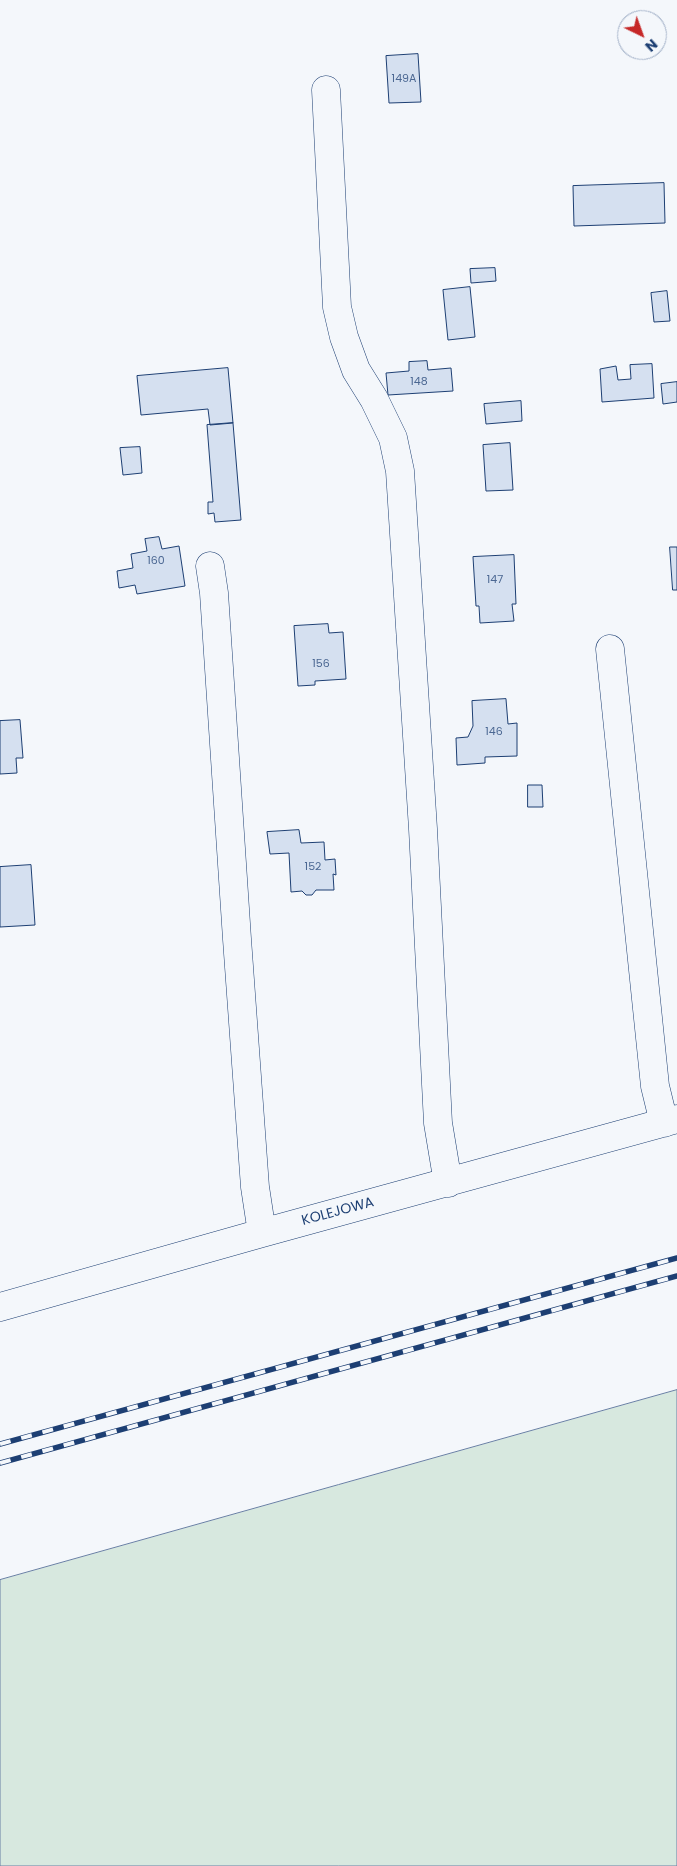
<!DOCTYPE html>
<html>
<head>
<meta charset="utf-8">
<style>
	body { margin:0 }
	#map { position:relative; width:677px; height:1866px; overflow:hidden; background:#f4f7fb; font-family:Poppins,sans-serif }
	canvas { display:block }
	.north { position:absolute; left:617px; top:10px; width:50px; height:50px; box-sizing:border-box; background:#f4f7fb; border:1px solid #9eadc5; border-radius:50%; rotate:138deg; font-size:14px; font-weight:700; line-height:20px; text-align:center; color:#1d3f73 }
	.north::after { content:''; display:block; margin:auto; width:18px; height:22px; background:#c62828; clip-path:polygon(50% 0,100% 100%,50% 72%,0 100%) }
</style>
</head>
<body>
<div id="map">
<canvas width="677" height="1866"></canvas>
<div class="north">N</div>
</div>
<script>
const g = document.querySelector('canvas').getContext('2d');
g.lineJoin = 'round';
function paint(path, color) {
  g.fillStyle = color;
  g.fill(path, 'evenodd');
}
function stroke(path, color, width, dash) {
  g.strokeStyle = color;
  g.lineWidth = width;
  g.lineCap = dash ? 'butt' : 'round';
  g.setLineDash(dash || []);
  g.stroke(path);
}
function drawText(font, color, halo, rows, align = 'center') {
  g.font = font + ' Poppins,sans-serif';
  g.lineWidth = 4;
  g.setLineDash([]);
  g.textBaseline = 'middle';
  g.strokeStyle = halo;
  g.fillStyle = color;
  for (const [text, x, y, turn = 0] of rows) {
    g.save();
    g.translate(x, y);
    g.rotate((+turn || 0) * Math.PI / 180);
    g.textAlign = isNaN(turn) ? turn : align;
    if (halo) g.strokeText(text, 0, 0);
    g.fillText(text, 0, 0);
    g.restore();
  }
}
const green = new Path2D(`
	M677 1390V1866H0V1580Z`);
const building = new Path2D(`
	M418 54 421 102 389 103 386 56Z
	M664 183 665 223 574 226 573 186Z
	M495 268 496 281 471 283 470 269Z
	M470 287 475 337 448 340 443 290Z
	M667 291 670 321 654 322 651 293Z
	M427 361 428 370 451 368 453 391 388 395 386 373 409 371V362Z
	M652 364 654 398 602 402 600 369 616 366 618 380 631 379 630 365Z
	M228 368 233 423 210 425 208 409 141 415 137 376Z
	M677 382V402L663 404 661 384Z
	M521 401 522 421 486 424 484 404Z
	M233 423 241 520 215 522 214 513 208 514V502H213L207 425Z
	M510 443 513 490 486 491 483 445Z
	M140 447 142 473 123 475 120 448Z
	M159 537 162 549 179 546 185 586 137 594 135 585 119 588 117 571 133 568 131 554 147 551 145 539Z
	M670 547H677V590H673Z
	M514 555 516 604H512L514 621 480 623 479 606H476L473 557Z
	M328 624 329 633 343 632 346 679 315 681V685L298 686 294 626Z
	M506 699 508 724 517 723V756L485 757V763L457 765 456 738 468 737 473 726 472 701Z
	M20 720 23 758H16L17 773 0 774V721Z
	M528 785H542L543 807H528Z
	M299 830 301 843 324 842 325 860 335 859 336 875 333 874 334 890H316L312 895H306L302 891 291 892 289 853 270 854 267 832Z
	M31 865 35 925 0 927V867Z`);
const minor = new Path2D(`
	M326 90 337 307 344 337 356 370 374 399 393 438 400 471 423 829 438 1123 448 1183
	M210 566 214 593 237 939 255 1187 262 1233
	M610 649 655 1086 664 1123
	M0 1307 262 1233 677 1119`);
const rail = new Path2D(`
	M0 1444 677 1258
	M0 1463 677 1276`);
const numberNames = [
	["149A",404,79],
	["148",419,382],
	["160",156,561],
	["147",495,580],
	["156",321,664],
	["146",494,732],
	["152",313,867]
];
const streetNames = [
	["KOLEJOWA",338,1212,-15]
];
paint(green, '#d7e8df');
stroke(green, '#687fa3', 1);
paint(building, '#d5e0f0');
stroke(building, '#1d3f73', 1);
stroke(minor, '#1d3f73', 29);
stroke(minor, '#f4f7fb', 28);
stroke(rail, '#1d3f73', 5.5);
stroke(rail, '#f4f7fb', 4, [11]);
drawText('11px', '#4b6792', null, numberNames);
drawText('14px', '#1d3f73', '#f4f7fb', streetNames);
</script>
</body>
</html>
